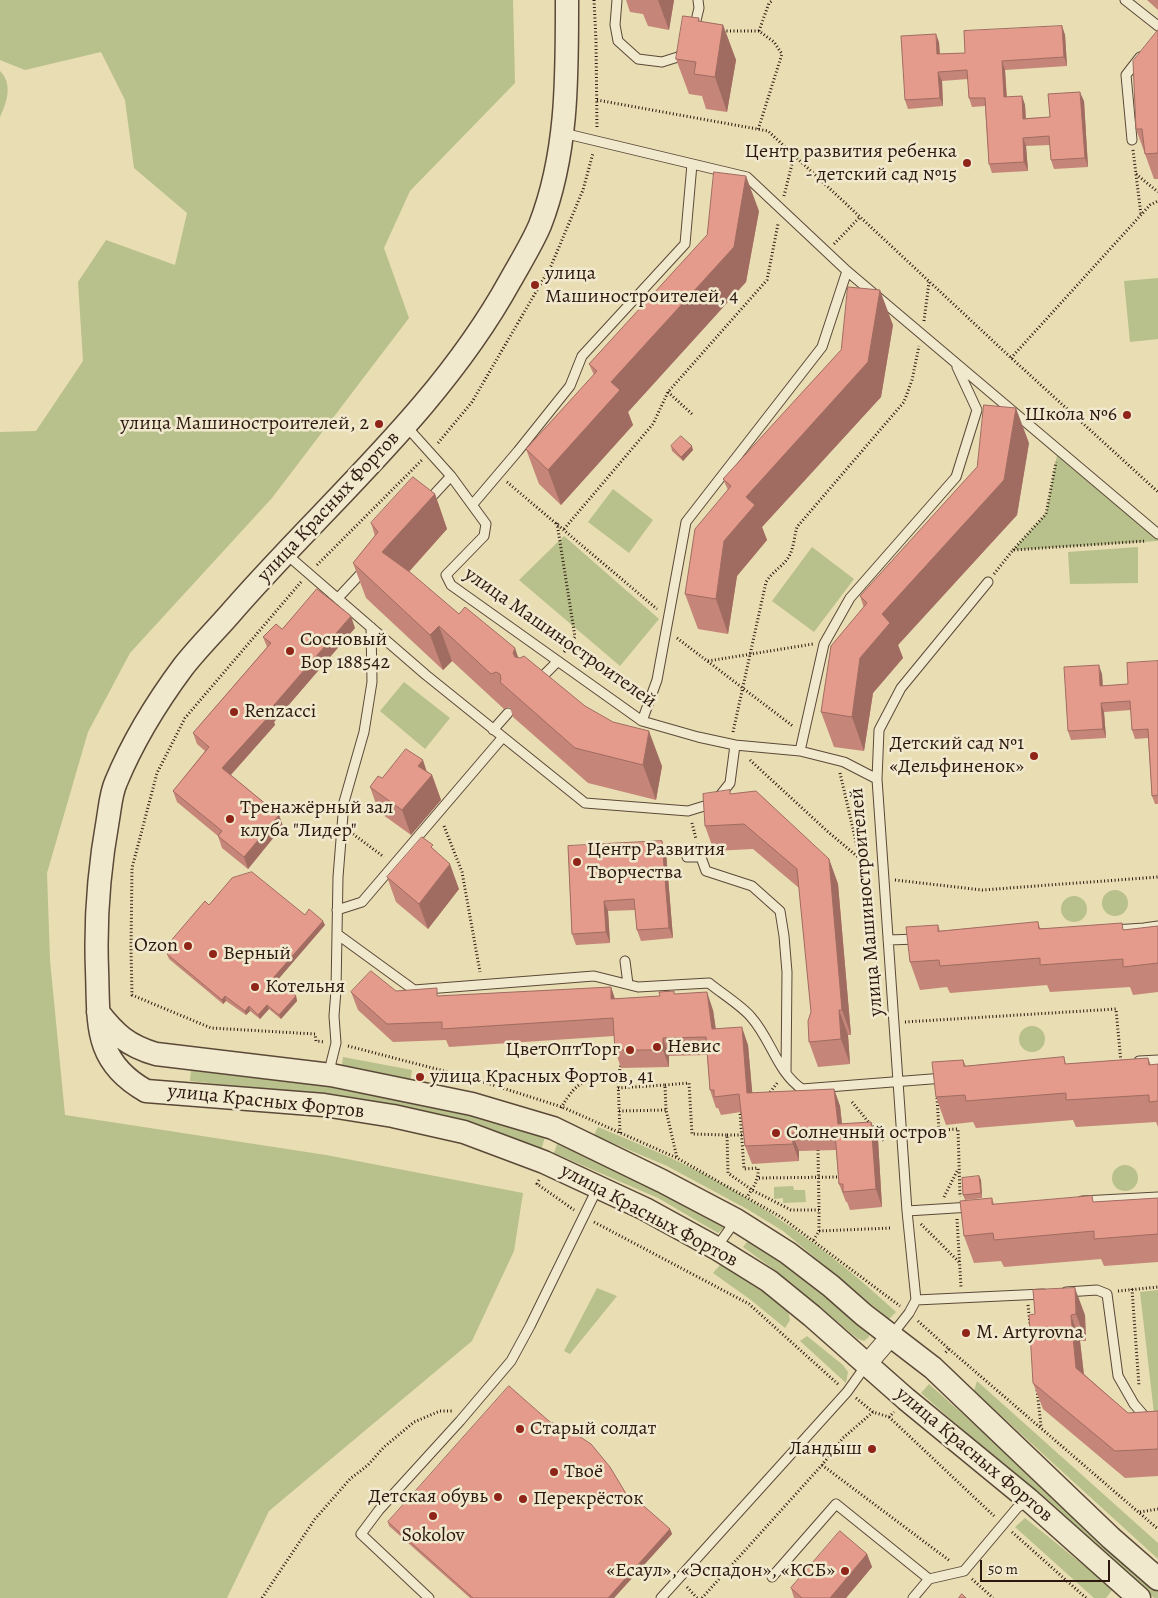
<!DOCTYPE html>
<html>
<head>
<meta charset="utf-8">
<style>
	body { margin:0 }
	#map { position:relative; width:1158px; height:1598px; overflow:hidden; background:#e9ddb3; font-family:Alegreya,serif }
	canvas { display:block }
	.scale { position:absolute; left:980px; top:1560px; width:130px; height:22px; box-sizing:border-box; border:2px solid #2c180f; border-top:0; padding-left:6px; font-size:15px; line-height:18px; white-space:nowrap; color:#2c180f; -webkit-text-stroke:4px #f1e9ce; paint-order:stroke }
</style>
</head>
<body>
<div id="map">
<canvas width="1158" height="1598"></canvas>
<div class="scale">50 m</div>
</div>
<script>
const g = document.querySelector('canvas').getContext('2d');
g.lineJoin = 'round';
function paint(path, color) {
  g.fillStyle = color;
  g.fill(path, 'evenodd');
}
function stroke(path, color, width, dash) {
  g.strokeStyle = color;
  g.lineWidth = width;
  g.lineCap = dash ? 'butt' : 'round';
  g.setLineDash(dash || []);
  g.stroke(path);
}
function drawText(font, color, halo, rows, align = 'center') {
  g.font = font + ' Alegreya,serif';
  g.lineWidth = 5;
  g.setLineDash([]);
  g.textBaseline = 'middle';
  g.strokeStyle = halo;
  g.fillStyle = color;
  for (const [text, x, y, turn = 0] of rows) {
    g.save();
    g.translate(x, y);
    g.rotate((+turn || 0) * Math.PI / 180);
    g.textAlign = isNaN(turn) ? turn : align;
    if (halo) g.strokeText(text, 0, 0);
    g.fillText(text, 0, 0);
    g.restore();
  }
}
const green = new Path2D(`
	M0 0H513L515 83 410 191 384 248 409 318 272 498 130 653 88 732 47 873 50 960 65 1115 326 1155 523 1193 514 1251 472 1341 269 1511 227 1598H0V432L36 431 83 361 78 282 106 240 175 265 187 213 134 168 125 100 101 52 25 70 0 60Z
	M0 71C13 84 7 102 0 117Z
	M1158 278V339L1130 342 1124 281Z
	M1058 450 1158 534V541L1013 550 1046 514Z
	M613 489 653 520 629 553 588 522Z
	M564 536 659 619 620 666 519 580Z
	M812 547 854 579 814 632 772 601Z
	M1138 547V583L1070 584 1068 552Z
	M404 682 450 718 425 749 380 711Z
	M1102 903a13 13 0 1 1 26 0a13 13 0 1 1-26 0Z
	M1061 909a13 13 0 1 1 26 0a13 13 0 1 1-26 0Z
	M1019 1039a13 13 0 1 1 26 0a13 13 0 1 1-26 0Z
	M343 1057 412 1070 409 1087 341 1074Z
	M191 1070 331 1085 468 1112 545 1137 541 1150 328 1096 190 1081Z
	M598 1127C629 1140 661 1153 692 1168 765 1204 837 1257 896 1312L889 1319 783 1231 747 1209 667 1166 594 1135Z
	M557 1144 664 1189 728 1224 718 1233 658 1198 554 1153Z
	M1112 1178a13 13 0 1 1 26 0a13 13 0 1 1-26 0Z
	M793 1186 794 1190H805L806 1202 783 1203V1198L774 1199V1187Z
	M748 1241 808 1281 869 1332V1337L864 1341 858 1339 776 1271 743 1247Z
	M720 1265C735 1269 775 1297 786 1309 789 1312 789 1316 790 1320L785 1328 751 1300 713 1273Z
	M597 1288 617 1296 570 1354 564 1351Z
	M1158 1290V1413H1154L1140 1292Z
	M807 1336 843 1365 848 1372 846 1383 800 1341Z
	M977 1381 1158 1543V1559L974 1391Z
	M929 1384 1158 1588V1598H1154L921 1393Z
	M1025 1518 1113 1589 1106 1598H1094L1015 1527Z`);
const path = new Path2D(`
	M594 0 596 41 597 129
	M723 31H759L774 42 782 54 758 130
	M759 31 769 3 773 0
	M597 100 768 131 1008 355 1158 492
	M1133 150 1141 215
	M1136 174 1158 192
	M784 196 794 156
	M834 244 860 217
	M924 321 929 282
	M1011 358 1150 205 1158 201
	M668 392 693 415
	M438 443 472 402 551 266 583 190 593 153
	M507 482 657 609
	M557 523 575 637 564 652
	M564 529 653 424 668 392 767 280 778 224
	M1013 550 1046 514 1056 462
	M317 565 422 460
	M994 574 1013 550 1146 541
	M301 582 185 718 157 773 132 868 131 949 132 995 211 1028 315 1034 316 1041 325 1042
	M677 638 794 727
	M708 661 813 644
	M733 732 766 582C773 571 782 567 788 558 794 549 794 537 797 527L904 402 912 380 919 346
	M750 760 827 831 870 867
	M840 773 860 859
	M692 823 696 839
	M444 826 462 872 480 972
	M353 834 384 857
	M895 880 982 890 1158 877
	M905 1022 1116 1009 1121 1063
	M348 1046 471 1078 562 1107 677 1158 781 1217 900 1306
	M665 1085 689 1083 692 1134 727 1135 728 1173 752 1190 791 1210H819V1231L813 1241
	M618 1088 665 1085 666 1110 677 1158
	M768 1095 778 1082
	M937 1098 939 1130 958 1129 960 1197
	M852 1102 885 1142
	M561 1108C579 1077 585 1081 618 1079
	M619 1111 666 1110
	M745 1112H740L744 1169 758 1168C759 1180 753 1188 747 1197
	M620 1133 618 1079 621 1064
	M727 1135H742
	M818 1150 819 1210
	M759 1178 841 1177
	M539 1180 537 1184 574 1210
	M944 1197 958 1169
	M957 1219 961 1287
	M594 1222 749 1304 839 1385
	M921 1224 959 1262
	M819 1231 891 1228
	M1132 1289 1139 1386
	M1118 1291 1158 1287
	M1028 1305 1030 1324
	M918 1321 949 1349 944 1354
	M949 1349 1158 1529
	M1037 1390 1041 1426
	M856 1398 873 1412
	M889 1417 994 1516
	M822 1465 950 1561
	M1140 1512 1158 1509
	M1012 1532 1086 1598
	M972 1579 993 1598
	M687 1587 697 1598
	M262 1598 315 1519 350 1479 368 1465 384 1447 414 1422 440 1411H452
	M702 1598 822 1465 843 1438 873 1412 889 1417 894 1412`);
const service = new Path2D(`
	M617 0 615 25 618 41 638 59 662 62 681 56 684 49
	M1125 0 1158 26
	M694 29 699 8 698 0
	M563 133 747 177 847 271 1158 534
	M1132 140 1126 75 1140 57
	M406 426 451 476 486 524 484 536 446 575 451 585 642 721 698 737 735 745 800 751 844 762 877 779 907 1211 916 1300 909 1313 891 1336
	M428 501 451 476
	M473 504 518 451 570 386 582 356 685 244 692 164
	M285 553 426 675 585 803 688 811 714 803 730 783 735 745
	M338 598 366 568
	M537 682 558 661
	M642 721 657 680 686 522 822 347 847 271
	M493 730 508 713
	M800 751 824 644 850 598 956 477 977 410 957 367
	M877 779 879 730 901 688 988 582
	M698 849 706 871 752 886 780 911 784 936 787 972 786 1073
	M687 857H701
	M337 910 362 902 503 737
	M1114 930 1144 928 1158 926
	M337 934 414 990 594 976 638 987 709 983C721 993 742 1006 751 1017 771 1039 777 1072 802 1089L944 1078
	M888 940 918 939
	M625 961 628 984
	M1139 1061 1158 1060
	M331 1075V1063L336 1043 334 1016 336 990 338 877 344 802 364 732 372 682 371 627
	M1082 1201 1158 1197
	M907 1211 971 1207
	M716 1248 736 1220
	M1066 1292 1097 1290 1107 1294 1118 1376 1134 1404 1153 1426 1158 1425
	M916 1300 1043 1294
	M772 1577 836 1504 929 1579
	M429 1598 361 1534 379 1510 460 1421 511 1361 530 1326 598 1187
	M661 1598 847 1392 867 1364
	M913 1598 929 1579 964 1571 1017 1508 1029 1500`);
const minor = new Path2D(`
	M867 1364 891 1336`);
const tertiary = new Path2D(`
	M567 0C567 76 568 153 540 225 532 244 520 263 510 281 439 410 324 505 229 615 214 632 197 649 183 667 157 702 133 741 116 782 111 793 110 807 108 819 99 869 95 919 97 970 99 1023 93 1061 146 1091L324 1105 393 1116 464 1132 544 1162 645 1209 716 1248 769 1281 812 1316 906 1399 1029 1500 1139 1598
	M98 1012C115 1034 128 1046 156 1054L331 1075 472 1104 553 1128 662 1181 736 1220 788 1253 831 1286 864 1315 933 1368 1111 1538 1158 1579`);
const wall = new Path2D(`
	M626 0H674L669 30 648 26 643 14 630 12Z
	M1147 0H1158V10Z
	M699 18 700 22 723 25 736 60 727 112 706 109 702 96 689 94 676 59Z
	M1062 26 1065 35 1067 66 1005 70 1007 97 1022 96 1025 105 1026 118 1050 117 1084 101 1088 167 1054 169 1051 160 1050 145 1026 146 1028 171 992 173 989 164 985 106 972 107 969 98 968 79 942 81 943 106 908 109 905 100 939 42 940 54 965 53Z
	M1158 30V179H1154L1136 129Z
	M759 211 746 282 628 412 633 425 561 505 539 484 526 449 594 375 589 364Z
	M893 325 881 397 762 527 767 540 737 576 728 634 698 629 685 594 728 490 723 479Z
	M1029 443 1017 515 898 645 903 658 873 693 864 751 834 747 821 712 864 608 860 596Z
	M671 446 693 450 683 461 672 451Z
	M435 494 447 529 409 572 459 614 585 706 662 766 656 800 588 783 513 717 510 707 504 709 452 661 443 670 366 598 353 563 375 536 371 523Z
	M355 628 274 722 275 725 231 775 279 815 283 826 248 869 222 848 218 836 177 802 173 791 205 751 197 744 193 733 267 647 263 637 282 629Z
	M1158 661V804H1155L1152 796 1148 738 1135 739 1132 730 1131 710 1104 712 1106 738 1071 740 1068 731 1102 674 1103 686 1128 684Z
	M427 771 432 775 441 800 411 835 379 812 370 787 382 778Z
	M731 794 829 859 838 884 851 1035H848L850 1064 818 1067 809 1042 811 1012 799 888 753 849 714 851 705 826Z
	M568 846 666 852 673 938 641 941 637 930 635 910 608 911 610 943 576 945 572 934Z
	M435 850 459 889 428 929 396 902 387 877Z
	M209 905 325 925 277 980 296 996 297 1001 281 1019 269 1009 260 1019 250 1011 246 1015 226 1001 223 1004 169 959 167 954 172 948H171L169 943Z
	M1038 922 1040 928 1125 930 1158 926V992L1133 995 1130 987 1050 992 1047 985 950 993 947 987 920 990 910 962 938 925 940 931Z
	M611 987 615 999 660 996 675 994 713 1010 716 1029 748 1045 752 1093 834 1089 840 1106 842 1124 878 1139 882 1207 850 1210 847 1202H846L839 1184 836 1150 799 1151V1161L752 1164 745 1146 741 1112 721 1115 718 1108H716L710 1090 707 1055 669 1056V1067L621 1068 615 1050 614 1036 449 1047 446 1040 393 1042 358 1010 351 992 439 996Z
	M1064 1057 1066 1064 1148 1058 1151 1065 1158 1064V1127L1156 1122 1076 1127 1073 1120 976 1128 973 1122 946 1125 936 1097 963 1060 966 1066Z
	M979 1176 981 1180 982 1198 965 1200 963 1195Z
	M992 1198 994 1204 1094 1202 1158 1198V1262L1104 1266 1101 1259 1004 1267 1001 1261 974 1263 964 1236Z
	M1033 1290 1085 1315 1086 1341H1080L1084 1374 1128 1413 1158 1411V1476L1125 1478 1043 1409 1033 1383 1035 1314Z
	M628 1497 670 1529 672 1534 614 1598H470L389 1526 388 1522Z
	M867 1554 872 1567 846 1598H794L791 1588Z`);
const shadedWall = new Path2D(`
	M658 0H674L669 30Z
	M723 25 736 60 727 112 715 77Z
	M1062 26 1065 35 1067 66 1064 57Z
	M936 34 939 42 940 63 937 54Z
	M1002 61 1005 70 1007 106 1004 97Z
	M938 72 942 81 943 106 940 98Z
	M1080 92 1084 101 1088 167 1085 158Z
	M1022 96 1025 105 1026 127 1023 119Z
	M1023 138 1026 146 1028 171 1024 162Z
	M746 176 759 211 746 282 628 412 633 425 561 505 548 470 611 382Z
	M880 290 893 325 881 397 762 527 767 540 737 576 728 634 716 599 724 541 746 497Z
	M1016 408 1029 443 1017 515 898 645 903 658 873 693 864 751 852 717 860 658 882 614Z
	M692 446 693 450 683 461 681 457Z
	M435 494 447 529 395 587 382 552Z
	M351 616 355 628 274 722 275 725 226 780 222 768 268 712Z
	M439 626 452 661 443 670 430 635Z
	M515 648 527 683 513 653Z
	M1099 665 1102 674 1103 695 1100 686Z
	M1101 703 1104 712 1106 738 1103 729Z
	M649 731 662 766 656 800 643 765Z
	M423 760 429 778 432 775 441 800 411 835 402 810 418 766Z
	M279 815 283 826 248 869 244 857Z
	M662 841 666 852 673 938 669 928Z
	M829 859 838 884 851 1035 842 1010Z
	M450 864 459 889 428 929 419 904Z
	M604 901 608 911 610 943 606 932Z
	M323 921 325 925 276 982 274 977Z
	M611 987 617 1005 611 999Z
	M707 992 713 1010 718 1047 712 1029Z
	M225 996 226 1001 223 1004 222 1000Z
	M296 996 297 1001 281 1019 279 1015Z
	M267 1005 269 1009 260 1019 258 1015Z
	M249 1006 250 1011 246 1015 245 1011Z
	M839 1010 848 1035 850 1064 841 1039Z
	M742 1027 748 1045 754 1111 747 1093Z
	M663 1038 669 1056V1067L663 1050Z
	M834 1089 840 1106 844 1142 838 1124Z
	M871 1122 878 1139 882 1207 876 1189Z
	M792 1133 799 1151V1161L793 1144Z
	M979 1176 981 1180 982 1198 981 1193Z
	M1075 1288 1085 1315 1086 1341 1076 1314Z
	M1071 1315 1080 1341 1086 1394 1076 1368Z
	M670 1529 672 1534 614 1598H608Z
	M867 1554 872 1567 846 1598H830Z`);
const building = new Path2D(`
	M683 16 699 18 698 21 723 25 715 77 694 74 696 62 676 59Z
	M1062 26 1064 57 1002 61 1004 97 1022 96 1023 119 1050 117 1048 94 1080 92 1085 158 1051 160 1049 136 1023 138 1024 162 989 164 985 98H969L967 70 938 72 940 98 905 100 901 36 936 34 937 54 965 53 964 31Z
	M1158 30V153L1145 154 1142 129H1136L1133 61Z
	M714 172 746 176 734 247 611 382 620 390 548 470 526 449 597 371 589 364 707 235Z
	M848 287 880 290 868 362 746 497 755 505 724 541 716 599 685 594 695 529 731 486 723 479 841 350Z
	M984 405 1016 408 1004 480 882 614 890 623 860 658 852 717 821 712 831 646 867 603 860 596 977 467Z
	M681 436 692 446 681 457 671 446Z
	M413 477 435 494 382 552 411 573 459 614 465 607 515 648 513 653 515 657 520 658 524 656 585 706 613 722 649 731 643 765 575 748 500 682 501 679 500 674 496 672 491 674 439 626 430 635 353 563 378 532 371 523Z
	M317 589 351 616 268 712 271 714 222 768 279 815 244 857 218 836 222 831 173 791 209 747 193 733 271 643 263 637 276 624 282 629Z
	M1158 661V795L1152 796 1148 729 1132 730 1130 701 1101 703 1103 729 1068 731 1064 667 1099 665 1100 686 1128 684 1127 663Z
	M406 749 423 760 418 766 432 775 402 810 370 787 378 776 382 778Z
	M730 790V794L756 791 829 859 842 1010H839L841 1039 809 1042 808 1021 811 1012 797 869 744 824 705 826 703 794Z
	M422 837 433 845 431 847 450 864 419 904 387 877Z
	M662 841 669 928 637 930 634 899 604 901 606 932 572 934 568 846Z
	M252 872 305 915 309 909 323 921 274 977 296 996 279 1015 267 1005 258 1015 249 1006 245 1011 225 996 222 1000 167 954 174 946 169 943 205 901 209 905 232 878Z
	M1038 922 1039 929 1122 923 1123 930 1158 926V963L1123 967V959L1040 965V958L940 966 939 960 910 962 906 927 938 925V931Z
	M371 971 396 991 437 988V996L611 987V999L660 996 659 992 674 991V994L707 992 712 1029 742 1027 747 1093 834 1089 838 1124 871 1122 876 1189 843 1192V1184H839L835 1132 792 1133 793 1144 745 1146 739 1094 714 1097V1090H710L706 1037 663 1038V1050H615L613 1018 442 1029V1022L387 1024 351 992Z
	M1064 1057 1065 1064 1148 1058 1149 1065 1158 1064V1101L1149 1102V1095L1066 1100V1093L966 1101 965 1095 936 1097 932 1062 963 1060 964 1066Z
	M979 1176 981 1193 963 1195 962 1178Z
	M1092 1196 1093 1202 1158 1198V1234L1094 1239V1231L994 1240 993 1233 964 1236 960 1201 992 1198V1204Z
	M1075 1288 1076 1314 1071 1315 1076 1368 1128 1413 1158 1411V1449L1115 1451 1033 1383 1029 1315 1035 1314 1033 1290Z
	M509 1386 550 1422 568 1429 591 1444 610 1467 628 1497 630 1494 670 1529 608 1598H473L388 1522Z
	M840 1531 867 1554 830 1598H802L791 1588Z
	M962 1594 966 1598H959Z`);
const markers = [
	[967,163,5,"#8f2418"],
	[535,285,5,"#8f2418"],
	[1127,415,5,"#8f2418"],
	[379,424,5,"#8f2418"],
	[290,651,5,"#8f2418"],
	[234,712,5,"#8f2418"],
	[1034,756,5,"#8f2418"],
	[230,819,5,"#8f2418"],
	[577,862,5,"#8f2418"],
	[188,946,5,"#8f2418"],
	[213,954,5,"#8f2418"],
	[255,987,5,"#8f2418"],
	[657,1047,5,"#8f2418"],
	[630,1050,5,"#8f2418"],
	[420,1077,5,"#8f2418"],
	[776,1133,5,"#8f2418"],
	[966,1333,5,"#8f2418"],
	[520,1429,5,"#8f2418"],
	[872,1449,5,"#8f2418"],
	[554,1472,5,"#8f2418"],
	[498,1497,5,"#8f2418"],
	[523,1499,5,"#8f2418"],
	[433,1516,5,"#8f2418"],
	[845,1571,5,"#8f2418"]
];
const poiNames = [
	["Центр развития ребенка",957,152,"right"],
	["- детский сад №15",957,175,"right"],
	["улица",545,274],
	["Машиностроителей, 4",545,297],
	["Школа №6",1117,415,"right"],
	["улица Машиностроителей, 2",369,424,"right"],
	["Сосновый",300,640],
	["Бор 188542",300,663],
	["Renzacci",244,712],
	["Детский сад №1",1024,744,"right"],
	["«Дельфиненок»",1024,767,"right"],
	["Тренажёрный зал",240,808],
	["клуба \"Лидер\"",240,831],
	["Центр Развития",587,850],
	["Творчества",587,873],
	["Ozon",178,946,"right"],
	["Верный",223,954],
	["Котельня",265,987],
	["Невис",667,1047],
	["ЦветОптТорг",620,1050,"right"],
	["улица Красных Фортов, 41",430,1077],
	["Солнечный остров",786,1133],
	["M. Artyrovna",976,1333],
	["Старый солдат",530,1429],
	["Ландыш",862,1449,"right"],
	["Твоё",564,1472],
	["Детская обувь",488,1497,"right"],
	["Перекрёсток",533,1499],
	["Sokolov",433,1536,"center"],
	["«Есаул», «Эспадон», «КСБ»",835,1571,"right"]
];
const streetNames = [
	["улица Красных Фортов",329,507,-47],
	["улица Машиностроителей",560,638,35],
	["улица Машиностроителей",867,902,-95],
	["улица Красных Фортов",266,1102,6],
	["улица Красных Фортов",649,1216,28],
	["улица Красных Фортов",974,1455,40]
];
paint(green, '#b8c08b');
stroke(service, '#5b4938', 11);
stroke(minor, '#5b4938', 21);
stroke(tertiary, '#5b4938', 25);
stroke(path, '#2c180f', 3, [1, 2.5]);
stroke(service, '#f1e9ce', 9);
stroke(minor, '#f1e9ce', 19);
stroke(tertiary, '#f1e9ce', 22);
paint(wall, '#c58578');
paint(shadedWall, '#a06c61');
paint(building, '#e59b8b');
stroke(building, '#a06c61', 1);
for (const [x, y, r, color] of markers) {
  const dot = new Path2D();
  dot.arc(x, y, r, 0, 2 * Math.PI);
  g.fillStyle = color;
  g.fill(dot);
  stroke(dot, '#f1e9ce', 2);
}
drawText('20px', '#2c180f', '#f1e9ce', poiNames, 'left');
drawText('20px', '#2c180f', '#f1e9ce', streetNames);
</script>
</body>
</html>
